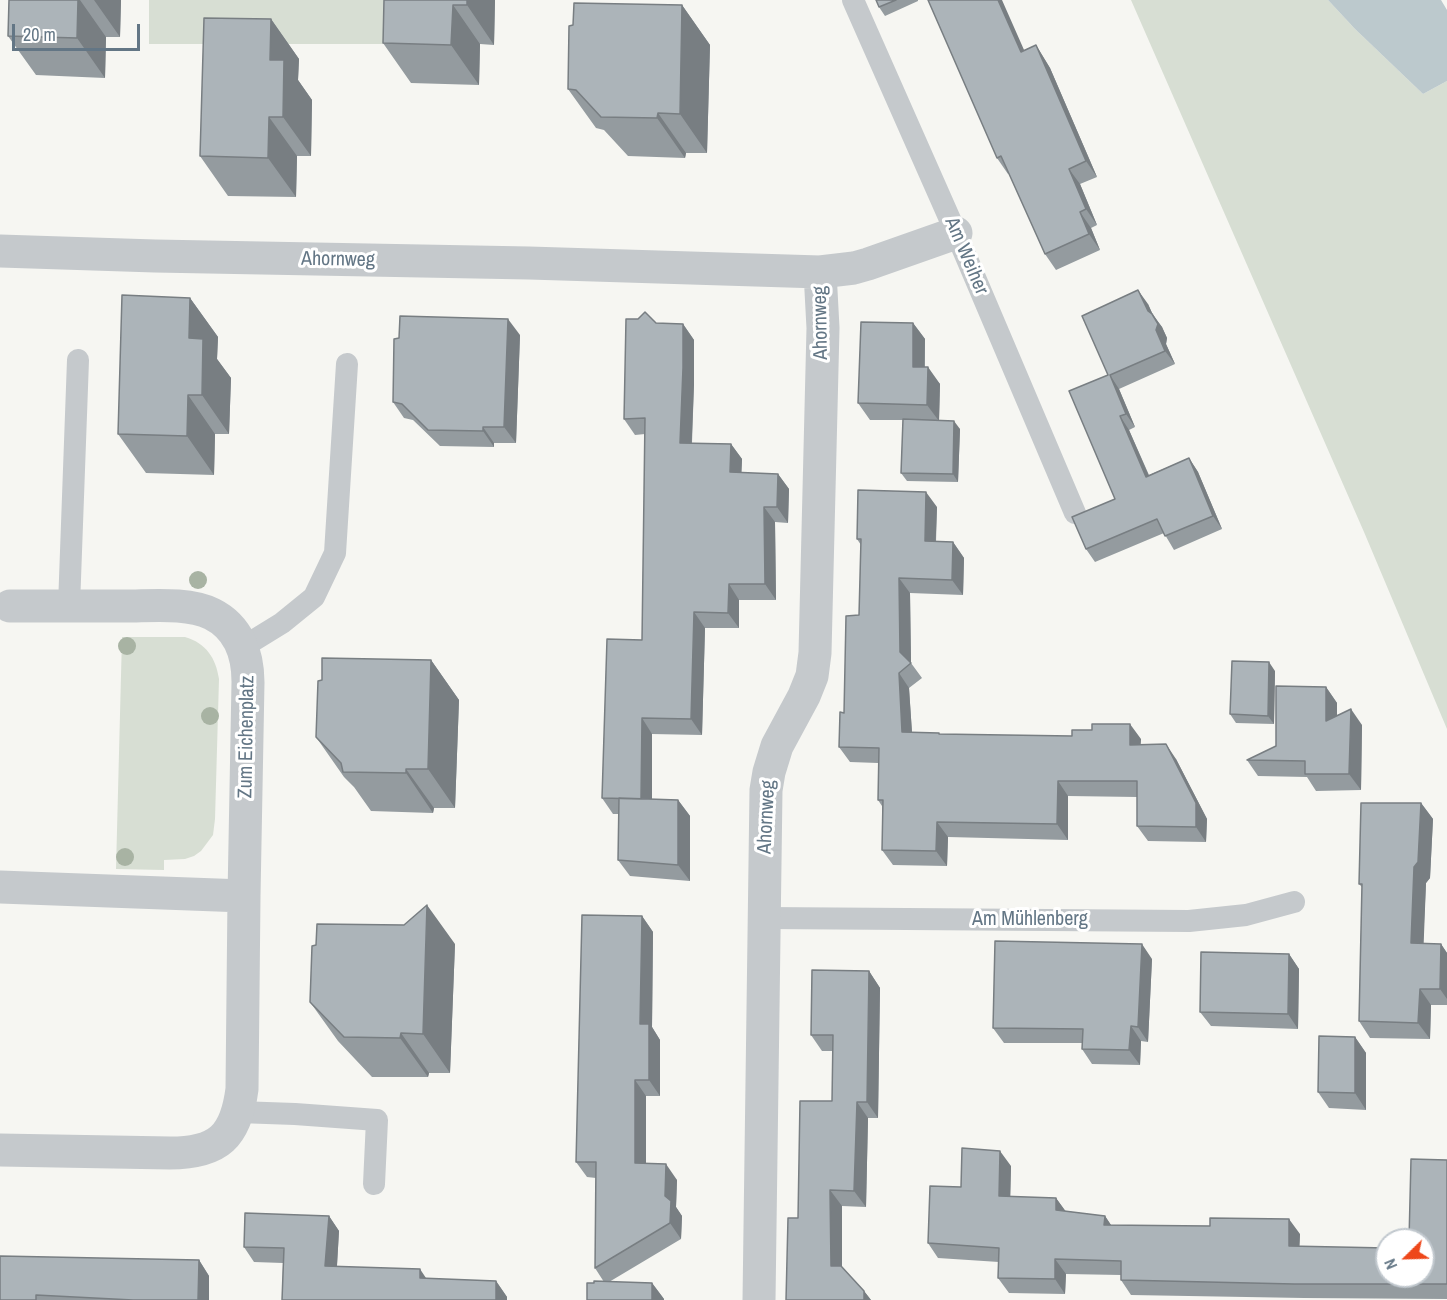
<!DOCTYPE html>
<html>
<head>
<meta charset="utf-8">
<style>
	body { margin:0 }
	#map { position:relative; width:1447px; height:1300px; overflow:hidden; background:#f6f6f2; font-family:"Archivo Narrow",sans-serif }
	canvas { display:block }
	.north { position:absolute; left:1375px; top:1228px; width:60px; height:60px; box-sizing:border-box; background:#fff; border:2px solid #c1c8ce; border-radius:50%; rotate:247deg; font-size:16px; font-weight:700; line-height:24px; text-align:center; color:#637685 }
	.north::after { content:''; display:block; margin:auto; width:21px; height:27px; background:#ee471a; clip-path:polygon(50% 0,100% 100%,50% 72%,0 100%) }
	.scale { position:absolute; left:12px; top:24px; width:128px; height:27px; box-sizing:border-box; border:3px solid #637685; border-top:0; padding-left:8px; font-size:18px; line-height:21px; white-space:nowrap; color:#637685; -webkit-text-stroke:4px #fff; paint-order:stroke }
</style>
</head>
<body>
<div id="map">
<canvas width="1447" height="1300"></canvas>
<div class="north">N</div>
<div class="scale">20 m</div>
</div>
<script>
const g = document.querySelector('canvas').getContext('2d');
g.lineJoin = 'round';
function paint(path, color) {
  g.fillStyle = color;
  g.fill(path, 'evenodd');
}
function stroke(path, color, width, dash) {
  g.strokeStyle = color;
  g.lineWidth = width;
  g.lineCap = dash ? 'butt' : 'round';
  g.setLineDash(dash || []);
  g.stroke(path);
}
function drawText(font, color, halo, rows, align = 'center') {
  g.font = font + ' "Archivo Narrow",sans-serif';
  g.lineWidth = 6;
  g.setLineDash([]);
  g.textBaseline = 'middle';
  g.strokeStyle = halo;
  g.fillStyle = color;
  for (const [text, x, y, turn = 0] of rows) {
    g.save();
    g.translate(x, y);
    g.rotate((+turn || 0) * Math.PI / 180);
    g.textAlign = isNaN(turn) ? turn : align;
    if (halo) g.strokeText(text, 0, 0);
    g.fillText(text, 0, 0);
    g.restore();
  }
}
const green = new Path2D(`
	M149 0H391L388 44H149Z
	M1131 0H1328L1355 29 1423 94 1447 81V729L1364 532Z
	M122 637H185C206 643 216 658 219 679L215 819 213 835 201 851 194 856 185 859 164 860V870L116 869Z`);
const water = new Path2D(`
	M1328 0H1441L1447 10V81L1423 94 1355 29Z`);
const service = new Path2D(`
	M853 0 956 233 1075 513
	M69 606 78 360
	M243 647 282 623 314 597 335 553 347 364
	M765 918 1189 921 1246 915 1294 902
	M238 1112 295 1114 377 1120 374 1184`);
const minor = new Path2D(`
	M0 251 155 256 529 263 820 272 823 328 815 653 812 676 804 696 777 746 769 772 766 790 759 1300
	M820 272 854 268 868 264 956 233
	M0 887 244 896
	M0 1150 170 1153C219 1153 236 1136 242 1089L244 896 248 682C248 654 238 627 212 614 188 602 151 606 125 606 87 606 49 606 10 606`);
const trees = [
	[198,580],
	[127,646],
	[210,716],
	[125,857]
];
const wall = new Path2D(`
	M9 0H121L120 37H106L105 78 36 75 8 36Z
	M384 0H495L494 45 480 44 479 85 411 83 383 43Z
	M876 0H918V1L885 16 879 7Z
	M682 5 710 45 707 153H686L685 158 628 156 604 130 596 128 568 89Z
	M271 19 299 59 298 80 312 100 311 156H297L296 197 228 196 200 156Z
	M1036 45 1050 68 1097 177 1080 184 1097 225 1091 228 1100 250 1056 270 1045 254 1009 173 1008 174 997 158 1024 50Z
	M190 298 218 337 217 359 231 378 229 434H215L214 475 146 473 118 434Z
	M1148 304 1152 313 1162 327 1167 338 1166 344 1175 364 1119 389 1135 427 1129 430 1149 475 1189 458 1198 472 1222 529 1174 550 1164 533 1095 562 1086 549 1115 499 1108 375Z
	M656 323 683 324 694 340V384L692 443 731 444 742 459 741 473 778 474 789 489 788 523 775 522 776 600H739V628H705L702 735 652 734V799L678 800 690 816V881L630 876 618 860 619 814H613L602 798 642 640 645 434 635 435 624 419Z
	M913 323 925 339V367L940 384 939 420 960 429 958 482 907 481 901 473 903 420H870L858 403Z
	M520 335 516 443H494V447L440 446 413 420 404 418 393 402Z
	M937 507 936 542H953L964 558 963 595 910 593 911 663 922 678 909 688 912 732 940 734 1141 739 1140 744 1176 759 1207 819 1206 842 1148 841 1137 826V797L1068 796V840L948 837 947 866 893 865 882 850V806L878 800V763L850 762 839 747 859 615 861 545 857 539Z
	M431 660 459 700 455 808H434L433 813 371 811 354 787 344 777 316 737Z
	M1275 671 1274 724 1236 723 1230 714Z
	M1326 687 1337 703V716L1362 725 1361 790 1316 791 1307 777 1258 776 1247 760 1276 746Z
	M1421 803 1433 819 1430 878 1426 883 1423 944H1441L1447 953V1005H1431L1430 1039 1370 1038 1359 1021 1362 887 1359 884Z
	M642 916 653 932 652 1027 660 1040V1096H646V1164L677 1180 676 1207 682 1216 681 1239 609 1282 652 1283 664 1299 594 1283 604 1282 595 1268 596 1178 587 1177 576 1162Z
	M455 944 450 1073H429L428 1077H372L338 1041 310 1002Z
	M1289 954 1299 969 1298 1029 1211 1026 1200 1012Z
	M1152 959 1148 1042 1141 1041 1140 1065 1092 1064 1082 1049V1043H1004L993 1028Z
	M869 971 880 988 878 1118H868L866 1207 842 1206V1268L864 1291 871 1300H786L798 1218 832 1101 833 1051H822L811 1035Z
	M1355 1037 1366 1053V1110L1329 1108 1318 1092Z
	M1447 1160V1299L1304 1298 1131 1295 1121 1280V1275L1066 1274 1065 1294 1009 1293 998 1278 999 1262 938 1258 928 1243 961 1187 1011 1166 1010 1197 1056 1198 1065 1211 1105 1216 1111 1225 1300 1234 1299 1246 1423 1276Z
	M329 1216 339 1231 337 1266 427 1279 496 1281 507 1297V1300H282L283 1263 254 1262 244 1247Z
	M199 1260 209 1276V1300H0Z`);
const shadedWall = new Path2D(`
	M78 0H80L106 37 105 78 77 38Z
	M94 0H121L120 37Z
	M467 0H495L494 45 467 5Z
	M998 0H1002L1032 68 1021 52Z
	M453 5 480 44 479 85 451 45Z
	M682 5 710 45 707 153 680 114Z
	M271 19 299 59 298 80 312 100 311 156 283 117 270 60Z
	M1036 45 1050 68 1097 177 1086 161Z
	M658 113 686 153 685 158 657 118Z
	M269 117 297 156 296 197 268 158Z
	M1069 169 1080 184 1097 225 1086 209Z
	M1080 212 1091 228 1100 250 1089 234Z
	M1138 290 1148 304 1157 324 1148 311Z
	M190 298 218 337 217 359 231 378 229 434 202 395 189 338Z
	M1152 314 1162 327 1167 338 1166 344 1175 364 1165 351 1156 330Z
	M508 319 520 335 516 443 504 427Z
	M913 323 925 339 924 383 913 367Z
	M683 324 694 340V384L691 459 680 443Z
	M928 367 940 384 939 421 927 405Z
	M1110 375 1119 389 1135 427 1126 414Z
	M188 395 215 434 214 475 187 436Z
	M1120 416 1129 430 1155 490 1146 477Z
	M954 421 960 429 958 482 953 474Z
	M483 427 494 443V447L483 431Z
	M731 444 742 459 741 488 730 472Z
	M1189 458 1198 472 1222 529 1213 516Z
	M778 474 789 489 788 523 777 507Z
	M926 492 937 507 935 557 925 541Z
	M764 507 775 522 776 600 765 584Z
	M953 542 964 558 963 595 952 580Z
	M899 578 910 593 911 663 900 652Z
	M729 584 739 600V628L728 613Z
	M694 612 705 628 702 735 691 719Z
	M431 660 459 700 455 808 428 769Z
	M1269 662 1275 671 1274 724 1268 716Z
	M899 673 909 688 913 748 902 732Z
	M1326 687 1337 703V738L1326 721Z
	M1351 709 1362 725 1361 790 1349 774Z
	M642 718 652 734V814L641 799Z
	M1130 724 1141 739 1140 760 1130 745Z
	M1166 744 1176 759 1207 819 1206 842 1196 827Z
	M406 769 434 808 433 813 406 773Z
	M1058 781 1068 796V840L1057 824Z
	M678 800 690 816V881L678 865Z
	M1421 803 1433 819 1430 878 1426 883 1423 960 1411 943 1414 867Z
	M937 822 948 837 947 866 936 851Z
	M427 905 455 944 450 1073 423 1034Z
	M642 916 653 932 652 1027 660 1040V1096L649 1080 640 1024Z
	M1142 944 1152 959 1148 1042 1138 1027Z
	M1441 944 1447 953V999L1440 989Z
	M1289 954 1299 969 1298 1029 1288 1014Z
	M869 971 880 988 878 1118 867 1102Z
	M1420 989 1431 1005 1430 1039 1418 1023Z
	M1131 1026 1141 1041 1140 1065 1129 1050Z
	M401 1033 429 1073 428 1077 400 1038Z
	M1355 1037 1366 1053V1110L1355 1093Z
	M635 1080 646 1096V1179L635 1163Z
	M857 1102 868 1118 866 1207 854 1191Z
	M1000 1151 1011 1166 1010 1211 999 1196Z
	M666 1164 677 1180 676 1207 682 1216 681 1239 670 1223 665 1196Z
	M830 1190 842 1206V1282L831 1266Z
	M1056 1198 1067 1213 1056 1210Z
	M329 1216 339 1231 336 1281 325 1266Z
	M1105 1216 1115 1231 1104 1225Z
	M1289 1219 1300 1234 1299 1261 1289 1246Z
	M1055 1259 1066 1274 1065 1294 1055 1279Z
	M199 1260 209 1276V1300H198Z
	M420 1269 430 1284 420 1278Z
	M496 1281 507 1297V1300H496Z
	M652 1283 664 1299V1300H652Z
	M864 1291 871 1300H864Z`);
const building = new Path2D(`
	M9 0H78L77 38 8 36Z
	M384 0H467V5H453L451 45 383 43Z
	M876 0H896L879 7Z
	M928 0H998L1021 52 1036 45 1086 161 1069 169 1086 209 1080 212 1089 234 1045 254 1001 156 997 158Z
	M574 3 682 5 680 114 658 113 657 118 601 117 576 90 568 89 569 26 573 25Z
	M204 18 271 19 270 60H284L283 117H269L268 158 200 156Z
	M1138 290 1148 311 1152 314 1158 324 1156 330 1165 351 1110 375 1126 414 1120 416 1146 477 1189 458 1213 516 1165 536 1157 519 1086 549 1072 517 1115 499 1069 391 1108 375 1082 316Z
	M122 295 190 298 189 338 203 339 202 395H188L187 436 118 434Z
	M645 312 656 323 683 324V368L680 443 731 444 730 472 778 474 777 507H764L765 584H729L728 613 694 612 691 719 642 718 641 799 602 798 607 639 642 640 645 418 624 419 626 319H638Z
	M400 316 508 319 504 427H483V431L428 430 402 404 393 402 394 339 399 338Z
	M861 322 913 323V367H928L927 405 858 403Z
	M903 419 954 421 953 474 901 473Z
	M858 490 926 492 925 541 953 542 952 580 899 578 900 652 911 663 899 673 902 732 939 733V734L1072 736V730H1092V724H1130V745L1166 744 1196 803V827L1137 826V781H1058L1057 824 937 822 936 851 882 850 883 800H878L879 748 839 747 840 712 844 713 846 616 859 615 861 539H857Z
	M322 658 431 660 428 769H406V773L343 772 341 763 316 737 318 681 322 680Z
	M1232 661 1269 662 1268 716 1230 714Z
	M1276 686 1326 687V721L1351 709 1349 774H1305V761L1247 760 1276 746Z
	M619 798 678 800V865L618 860Z
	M1361 803H1421L1418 862 1414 867 1411 943 1441 944 1440 989H1420L1418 1023 1359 1021 1362 884H1359Z
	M427 905 423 1034 401 1033 400 1038 344 1037 310 1002 312 946 316 945 317 924 404 925Z
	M582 915 642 916 640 1024H649V1080H635V1163L666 1164 665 1196 671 1201 670 1223 595 1268 596 1162H576Z
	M995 941 1142 944 1138 1027 1131 1026 1129 1050 1082 1049 1083 1029 993 1028Z
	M1201 952 1289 954 1288 1014 1200 1012Z
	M812 970 869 971 867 1102H857L854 1191 830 1190 831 1266H841L864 1291V1300H786L788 1218H798L800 1101H832L833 1035H811Z
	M1319 1036 1355 1037V1093L1318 1092Z
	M962 1148 1000 1151 999 1196 1056 1198V1210L1105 1216 1104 1225 1210 1226V1218L1289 1219V1246L1387 1248V1276H1423V1240H1409L1411 1159 1447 1160V1284H1294L1121 1280V1261L1055 1259V1279L998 1278 999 1248 928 1243 930 1186 961 1187Z
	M245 1213 329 1216 325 1266 420 1269V1278L496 1281V1300H282L284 1248 244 1247Z
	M0 1256 199 1260 198 1300H133L36 1295V1300H0Z
	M594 1281 652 1283V1300H587V1283H594Z`);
const streetNames = [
	["Am Weiher",966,256,67],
	["Ahornweg",338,260,1],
	["Ahornweg",821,323,-91],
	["Zum Eichenplatz",247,737,-89],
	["Ahornweg",767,817,-87],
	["Am Mühlenberg",1030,920]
];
paint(green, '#d7ded3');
paint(water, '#bcc9cd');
stroke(service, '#c5c9cc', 22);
stroke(minor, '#c5c9cc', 33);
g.fillStyle = '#a8b3a3';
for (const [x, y] of trees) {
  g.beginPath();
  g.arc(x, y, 9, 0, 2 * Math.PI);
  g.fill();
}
paint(wall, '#949b9f');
paint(shadedWall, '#787e82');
paint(building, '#acb4b9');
stroke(building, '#787e82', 1.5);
drawText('20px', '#637685', '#fff', streetNames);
</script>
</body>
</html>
